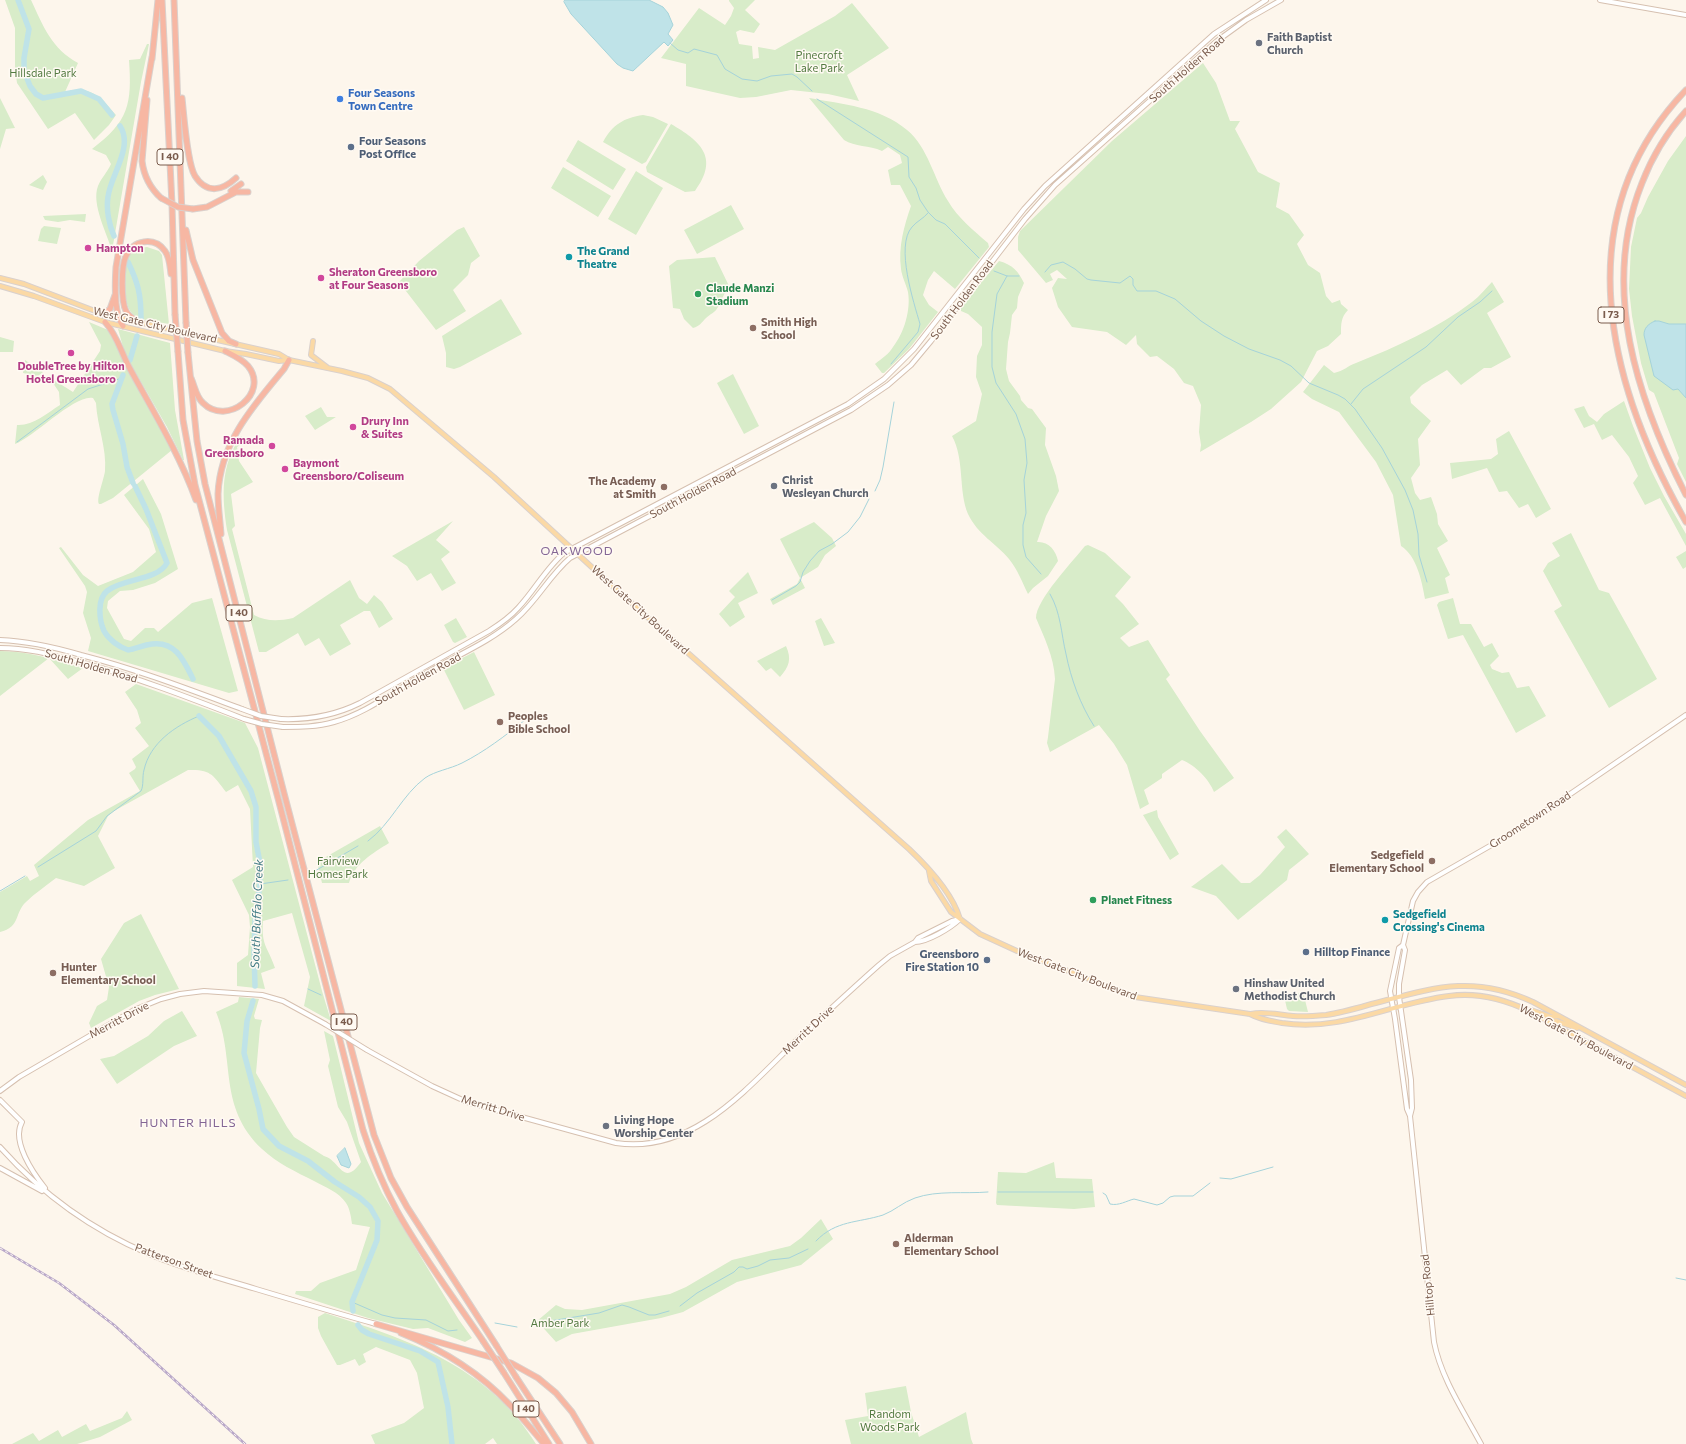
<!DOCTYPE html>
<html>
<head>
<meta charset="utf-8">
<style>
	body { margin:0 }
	canvas { display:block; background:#fdf6ec }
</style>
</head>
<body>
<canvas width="1686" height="1444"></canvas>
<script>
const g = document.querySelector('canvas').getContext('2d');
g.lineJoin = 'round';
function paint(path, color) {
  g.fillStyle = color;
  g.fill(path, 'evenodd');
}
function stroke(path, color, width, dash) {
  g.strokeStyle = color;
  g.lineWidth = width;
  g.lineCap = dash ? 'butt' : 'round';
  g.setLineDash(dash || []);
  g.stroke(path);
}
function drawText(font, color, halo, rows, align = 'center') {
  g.font = font + ' Commissioner,sans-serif';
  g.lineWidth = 3;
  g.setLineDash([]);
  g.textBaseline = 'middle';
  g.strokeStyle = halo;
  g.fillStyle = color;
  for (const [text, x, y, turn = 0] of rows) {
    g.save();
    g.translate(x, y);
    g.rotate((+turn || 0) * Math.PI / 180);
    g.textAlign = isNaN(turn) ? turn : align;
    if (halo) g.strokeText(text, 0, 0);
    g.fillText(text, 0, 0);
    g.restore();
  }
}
const green = new Path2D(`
	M5 0H31C43 26 52 49 78 63L65 92C70 91 76 89 81 90 97 91 106 104 116 115L109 125 94 140 75 113 48 129 17 83 15 69V28Z
	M729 0H755L745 10 760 24 754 33 740 30 736 32 739 44 752 46 753 59 759 58 758 47 775 50 835 16 852 3 889 48 847 75 859 101 828 94 791 90 756 97 740 98 686 86V64L661 58 699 8 725 25 731 16 734 8 729 1Z
	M147 44H149L141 82 112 251C107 233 91 204 98 186 101 178 107 173 111 164L106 155 92 149C129 121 132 104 129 60L140 59Z
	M1203 63 1216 83 1230 121H1240L1235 129 1258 172 1280 183 1276 207 1289 214 1304 235 1297 244 1308 265 1320 273 1326 296 1332 303 1340 300 1341 304 1348 310C1341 317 1341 324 1341 334L1328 346 1317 351 1301 382 1271 409 1251 422 1200 452 1201 445 1199 432 1201 405 1193 386 1184 383 1174 369 1157 356 1150 357 1137 344 1136 335 1126 345 1107 332 1072 327 1058 307 1052 288 1058 278 1067 279 1057 270 1050 274 1053 280 1046 283 1018 250V237L1020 231 1112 141Z
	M0 98 15 128 6 129 0 149Z
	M809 98C842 104 880 107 907 130 928 147 934 179 948 201 958 218 973 230 988 243L989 247 955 289 934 271 928 280 923 295 929 305 938 312 909 349 884 373H882L875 364C881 359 889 354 893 347 904 333 911 310 908 292 906 284 902 277 901 269 898 247 904 226 911 206L900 185H891L888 170 902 163 900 155 888 147 882 151C869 145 855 147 844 140Z
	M643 115 653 117 668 124 646 162 642 164 603 142C613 124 624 118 643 115Z
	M671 124C700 141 720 157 695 191L685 192 647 172 646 167Z
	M1686 136V482L1677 464 1679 458 1654 393 1649 390 1641 363 1632 316 1629 289 1631 247 1637 218 1641 213 1648 197 1668 161Z
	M578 140 626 169 613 190 566 161Z
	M563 167 611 196 598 217 551 188Z
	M636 171 663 188 636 235 608 219Z
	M43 175 47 182 43 190 29 185Z
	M731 205 744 229 697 254 684 230Z
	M86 214 85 222 70 220 58 222 45 220 43 216Z
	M44 226 61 228 57 244 38 241 41 229Z
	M464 227 480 256 471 263 468 275 453 290 466 311 436 330 399 282 419 261 457 230Z
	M147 247 159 251 162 255 169 324C158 322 144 321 135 316 121 307 124 271 128 256L140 248Z
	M715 257 730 288C724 293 721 300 718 307 715 313 710 314 706 318 701 323 700 326 693 328L684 319 680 309 673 308 669 266 677 260Z
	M999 261C1013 265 1018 271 1024 283L1018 297 1017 308 1012 315 1010 333 1008 342 1006 369 1009 381 1020 396 1021 400 1028 408 1032 409 1046 428 1045 445 1056 476 1059 491 1046 516 1037 542C1048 541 1056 550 1058 561L1048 576 1033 588 1028 594C1022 582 1018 570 1009 559 996 543 978 535 968 514 958 490 965 460 952 436L976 421 982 394 976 377 977 356 982 345V327L968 314 961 311V307Z
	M1492 282 1504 302 1487 313 1511 357 1491 368H1484L1461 385 1447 370 1422 385 1410 397 1411 403 1431 421 1418 439 1420 465 1411 478 1415 493 1420 500 1431 497 1437 514 1438 524 1448 541 1437 548 1450 575 1445 578 1449 593 1425 599C1422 582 1417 556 1401 546L1393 495 1376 462 1339 412 1312 399 1303 392 1324 365 1334 373C1344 371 1347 366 1356 363 1396 347 1438 328 1472 302 1480 296 1486 288 1492 282Z
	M501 299 522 334 460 367 454 369 446 367V353L442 336Z
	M89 322 108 330 115 340 125 365 172 450 113 498 101 504H99C96 499 104 479 105 471 107 448 97 426 96 403L93 398C75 394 34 437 15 444L17 425C33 426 47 413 60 405L59 392 49 377 73 392 100 351 101 345Z
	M118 329 170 343 175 410 184 460H183L167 427 125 354Z
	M0 337 14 341 13 352H0Z
	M25 360 43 372 38 376 23 373Z
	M733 374 759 426 744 434 717 383Z
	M1624 401 1633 426 1650 468 1664 496 1686 534V546L1660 498 1645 505 1633 483 1638 476 1629 457 1612 435 1602 440 1594 424 1584 428 1574 409 1584 406 1589 416 1597 422 1604 414Z
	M321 407 327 417H336L315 430 305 416Z
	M1509 431 1551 509 1536 518 1528 504 1519 508 1507 491 1499 492 1487 468 1452 479 1450 463 1491 459 1498 454 1496 439Z
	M241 436 246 441 237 447 239 461 253 482 231 494 235 526 232 529 254 615C267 622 279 621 293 618L350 580 359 598 367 604 374 595 382 602 393 619 379 628 370 611H364L340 625 351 644 330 656 319 638 305 646 298 633 266 652H259L227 530C222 496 220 466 241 436Z
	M143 479 161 514 178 569 155 583 133 590 120 591 108 601 107 608 124 639 131 641 145 628H154L158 632 192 603 212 598 238 691 229 693 88 651 91 638 83 613 87 592 85 586 59 548 61 547 83 575 98 586 133 572 156 552 149 529 124 495Z
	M453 521 436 540 450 552 441 559 456 583 442 591 431 573 417 581 407 566 392 556Z
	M814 522 832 538 836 546 825 555 818 567 800 578 805 588 773 605 770 599 797 584 800 578 780 539Z
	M1571 533 1599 590 1609 593 1657 679 1609 708 1554 611 1562 606 1543 571 1548 563 1560 556 1552 543Z
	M1088 545 1105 553 1131 577 1115 596 1123 604 1139 624 1120 638 1129 647 1148 640 1170 675 1166 679 1200 731 1234 778 1217 790 1214 792C1209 779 1195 765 1182 760L1162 774V778L1144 790 1149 804 1140 809 1127 765 1114 744 1099 725 1050 752 1047 743 1048 737 1055 679C1054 657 1044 637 1036 618 1036 600 1073 561 1085 546Z
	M1686 551V567L1683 569 1676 557Z
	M748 572 758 593 738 603 745 617 730 627 719 614 735 597 729 591Z
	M1453 598 1460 624H1471L1484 647 1492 643 1499 656 1490 665 1492 669 1502 673 1509 672 1517 688 1529 686 1546 716 1516 733 1463 635 1448 639 1437 605 1439 602Z
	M456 618 467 637 455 643 453 642 444 625Z
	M821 618 835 643 824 646 815 621Z
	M786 646C792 659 789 667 780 677L771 668 766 671 757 661Z
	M0 651C29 651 55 660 83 668L68 679 49 658 0 696Z
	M474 652 495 695 464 710 443 668Z
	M136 684 245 723 258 748 322 991 331 1021 304 1006 310 977 292 913 263 921C261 946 268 947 275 968L261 973 265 989 237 986V963L248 955 250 927 249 915 232 880 253 867 250 809 238 785 226 792C213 775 211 769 188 770L114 811 108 816 98 836 115 868 84 886 56 878C46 886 35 893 26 902 14 913 21 927 0 932V892L27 876 30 881 39 876 34 865 88 820 140 791 129 773 135 769 136 767 132 759 149 746 135 728 141 723 137 710 125 692Z
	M1157 810 1158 817 1179 854 1170 860 1143 815Z
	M380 826 389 843C373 853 354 864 349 883H322L317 862Z
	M1286 829 1309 854 1289 870 1287 880 1238 920 1216 896 1191 887 1222 864 1241 883H1250L1260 875 1285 847 1277 837Z
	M141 914 179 989 155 995 139 1001 91 1028 89 1023 97 1006 107 1000 109 987 101 959 124 923Z
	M1303 992 1308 1012 1289 1011 1287 1009 1284 996Z
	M239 997 259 999 254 1016 255 1019 262 1020 260 1028 256 1073 287 1127 294 1137 324 1156C340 1160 343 1188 361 1162L347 1122 338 1107 328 1066 330 1060 324 1031 333 1036 359 1143 382 1193 459 1320 472 1338 465 1342 428 1328 413 1329 368 1318 295 1294 296 1291H311L320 1283 356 1270 370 1227 352 1224C351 1217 350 1209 346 1203 339 1192 325 1187 314 1181 296 1172 277 1163 262 1149 217 1106 236 1060 216 1012L238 1002Z
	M182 1011 197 1036 174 1046 117 1084 100 1059 114 1056 148 1036 164 1021Z
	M1054 1162 1056 1178 1092 1179 1095 1207 1074 1209 997 1205 996 1203 998 1172 1026 1173Z
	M821 1219 833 1239 801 1265 737 1282 683 1312 661 1318 572 1334 556 1342 537 1321 556 1305 565 1309 582 1310 670 1294 686 1287 732 1260 790 1246 801 1238Z
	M325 1313C407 1339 488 1366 536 1444H497L493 1438 485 1444H375L371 1435 404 1423 424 1408 417 1373 410 1360 376 1347 363 1354 366 1362 359 1366 355 1359 340 1365H337L321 1336 318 1328V1317Z
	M906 1386 911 1412 919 1437 966 1412 971 1439 973 1444H851L845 1420 868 1416 865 1393Z
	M127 1411 132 1420 100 1437 77 1444H12L33 1433 39 1441 58 1430 62 1437 86 1424 90 1431 122 1418Z`);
const water = new Path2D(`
	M565 0H649L663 7 668 13 673 25 668 34 673 40 668 46 664 42 633 71 623 68 617 64 571 14 564 2Z
	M1655 321H1659L1669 324H1686V398L1678 389 1673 390 1654 376 1644 335C1644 328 1648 324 1655 321Z
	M345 1148 351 1164 349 1168 341 1165 337 1156Z`);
const stream = new Path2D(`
	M670 43 678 50 688 53 694 49 717 55 725 69 742 79 757 81 771 76 792 74 797 77 812 91
	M817 99 908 157 909 177 916 188 920 200 928 212 936 220 945 224 979 258
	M994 271 1007 276H1019
	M1045 272 1051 265 1063 262 1075 269 1087 279 1091 280 1120 283 1130 276 1133 279V285L1137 291H1156L1175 299 1201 321 1224 336 1249 349 1280 360 1291 366 1309 383 1338 395 1345 399 1355 409 1382 448 1405 490 1413 510 1418 534 1419 555 1427 582
	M1007 276 997 294 992 332V367L996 383 1016 414 1025 439 1027 463 1024 480 1026 513 1023 525V545L1026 557 1041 574
	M891 364 918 332 920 324C914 303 895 246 912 227 917 221 923 219 928 213
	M1351 404 1363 389 1426 347 1458 317 1480 302 1492 291
	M17 442 88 389 122 378
	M875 491 880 480 883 467 894 402
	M1050 594C1061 613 1061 633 1066 654 1071 679 1080 704 1094 726
	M772 600 796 586 800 582 803 572 810 561 819 551 832 544 848 532 860 517 869 499
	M368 841C391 824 402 795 425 778 435 771 450 769 462 763 484 752 505 736 525 720
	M38 867 96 831 107 816 141 791C144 785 142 777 144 770 150 743 175 726 199 716
	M315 871 358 846
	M260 884 288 880
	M0 891 25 876
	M308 989 321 995
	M1220 1178 1231 1179 1273 1167
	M998 1192H1093
	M1103 1193 1106 1195 1110 1204C1119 1206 1126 1201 1134 1199L1157 1205 1163 1203 1170 1197 1174 1196H1193L1210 1183
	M816 1241C836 1220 858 1223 883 1215 894 1211 903 1202 915 1198 938 1190 964 1194 988 1192
	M1676 1278 1686 1280
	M352 1302 382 1315 395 1318 426 1320 448 1331 457 1330
	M680 1306 697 1293 734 1272 739 1267H743L747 1269 758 1266 770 1260 789 1258 808 1249
	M544 1322 599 1313 622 1305 629 1307 649 1315H655L669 1311
	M495 1323 517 1327`);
const river = new Path2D(`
	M18 0 29 29 24 58V71L30 86 36 94 43 98 81 91 99 99 112 115
	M114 236C109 225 106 209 108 197 110 176 134 147 120 126
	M128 262C138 283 141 294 141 318
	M130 360 137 336
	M123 375 112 404 113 410 123 444 127 467 133 483
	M135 486 146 509 167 563C157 581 123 578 107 591 97 599 99 620 104 631 109 640 119 647 128 650 136 649 143 645 152 644 176 641 184 661 193 679
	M199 716 219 736 251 791 256 807V842L260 863V884L255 920 254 952 255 986
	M253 1001 247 1021 244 1053 259 1109 263 1129 279 1146 308 1161 335 1182 359 1197 370 1207 378 1221 377 1240 352 1302 353 1311
	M358 1325 362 1330 369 1334 420 1351 438 1362 448 1407 452 1444`);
const secondary = new Path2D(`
	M1600 0 1686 15
	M0 640C28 641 54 647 81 655 136 669 188 689 242 709
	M0 648C28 648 53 655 80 662 136 677 190 698 244 719
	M281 719C309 720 334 716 360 703L489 631C500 624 510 617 518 608 535 590 546 568 564 553L848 404 884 379 914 349 1024 209 1045 186 1214 34 1266 0
	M283 727C300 727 317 727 334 722 367 713 395 690 425 674 455 656 489 643 516 619 537 601 549 576 570 558L851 410 888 385 911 365 931 341 1025 219 1055 185 1217 41 1246 20 1281 0
	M915 942C927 942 951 928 960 919
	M1403 945 1405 950 1399 984V997L1411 1080 1412 1108 1410 1116 1434 1342C1441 1378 1464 1412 1481 1444
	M367 1050 432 1086 467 1102 616 1143C693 1155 748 1087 798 1039 825 1014 852 989 879 965L890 956 915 942 918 938 952 921 960 919
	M0 1091 19 1077 134 1010 161 999 180 994 204 991 262 995 283 1001 325 1024
	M0 1100 22 1122C11 1141 33 1173 45 1188
	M1410 1116 1407 1109 1395 1019 1390 991 1399 948 1403 945 1413 901 1418 892 1427 882 1516 831 1686 715
	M0 1147C41 1193 92 1230 149 1254 183 1269 220 1278 256 1289 296 1301 336 1313 376 1324
	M0 1168 42 1191`);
const primary = new Path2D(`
	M0 278 24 284 103 314 279 354 289 360
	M0 286 34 296 105 322 225 351 246 354 279 361 289 360 342 371 368 378 390 389 494 477 609 583 909 849C928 867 952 892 960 919
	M313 341 311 355 328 368
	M929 871 931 881 951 912 980 934 1017 951 1135 997 1250 1014C1261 1020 1271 1021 1282 1023 1343 1032 1391 1003 1449 996 1477 992 1504 999 1529 1011L1686 1096
	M1531 1010 1551 1017 1559 1016
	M1251 1014C1265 1011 1279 1015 1293 1016 1304 1017 1315 1016 1326 1015 1340 1013 1354 1009 1368 1005 1430 989 1471 973 1533 1002L1686 1085
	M1550 1022 1556 1021 1577 1028`);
const highway = new Path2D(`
	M162 0 172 204 175 314
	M174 0 186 322
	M152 59 158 0
	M1686 90C1564 218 1608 385 1686 522
	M182 98C184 116 187 163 195 176 207 195 223 190 236 178
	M147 100 142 161C144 177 150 188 161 198
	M1686 111C1667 132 1652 157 1642 183 1600 288 1637 399 1686 495
	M231 191 241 184
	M193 209 207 207 236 192H248
	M186 230 193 260 222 333 229 341 236 344
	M103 314 110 309 115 295
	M105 322C117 335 121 352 129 367 153 411 179 453 196 500
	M139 323C134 319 128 316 126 311 121 301 121 266 126 256 133 240 154 236 165 251 170 258 170 267 171 274
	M123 326C114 314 115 282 116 267L152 57
	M178 352 183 420 195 485 279 802 363 1130C372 1158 383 1185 397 1211 422 1256 454 1298 483 1341
	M188 353 197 441 205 484 284 793 374 1135 391 1178 407 1207 496 1345
	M191 378C195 387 196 397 203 403 227 427 270 393 248 366 242 359 233 355 225 351
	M221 534C220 521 218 507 218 494 220 443 253 406 284 369L289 360
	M376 1324 511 1363 538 1378 556 1393 572 1412 591 1444
	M401 1333C441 1349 480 1373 510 1405 522 1417 533 1431 544 1444
	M504 1373 549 1444
	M516 1377 560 1444`);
const rail = new Path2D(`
	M0 1248 59 1283 114 1325 245 1444`);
const secondaryBridge = new Path2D(`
	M242 709 261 716 281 719
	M244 719 262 724 283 727
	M325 1024 367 1050`);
const highwayBridge = new Path2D(`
	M161 198 178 207 193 209
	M175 314 178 352
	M186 322 188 353
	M483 1341 504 1373
	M496 1345 516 1377`);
const markers = [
	[1259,43,4,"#6b7280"],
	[340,99,4,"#3f7fe0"],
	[351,147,4,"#5c6f8a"],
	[88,248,4,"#d1479c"],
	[569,257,4,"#0f9aa8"],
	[321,278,4,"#d1479c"],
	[698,294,4,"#2e9e5b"],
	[753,328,4,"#8d6e63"],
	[71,353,4,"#d1479c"],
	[353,427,4,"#d1479c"],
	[272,446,4,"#d1479c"],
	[285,469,4,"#d1479c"],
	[774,486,4,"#6b7280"],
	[664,487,4,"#8d6e63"],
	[500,722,4,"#8d6e63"],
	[1432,861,4,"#8d6e63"],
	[1093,900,4,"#2e9e5b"],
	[1385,920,4,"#0f9aa8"],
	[1306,952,4,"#5c6f8a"],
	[987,960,4,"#5c6f8a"],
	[53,973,4,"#8d6e63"],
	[1236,989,4,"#6b7280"],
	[606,1126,4,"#6b7280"],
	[896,1244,4,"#8d6e63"]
];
const shields = [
	[170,157,26],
	[1611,315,26],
	[239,613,26],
	[344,1022,26],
	[526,1409,26]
];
const shieldNames = [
	["I 40",170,157],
	["I 73",1611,315],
	["I 40",239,613],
	["I 40",344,1022],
	["I 40",526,1409]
];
const worshipNames = [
	["Faith Baptist",1267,37],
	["Church",1267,50],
	["Christ",782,480],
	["Wesleyan Church",782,493],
	["Hinshaw United",1244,983],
	["Methodist Church",1244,996],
	["Living Hope",614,1120],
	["Worship Center",614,1133]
];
const parkNames = [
	["Pinecroft",819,55],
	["Lake Park",819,68],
	["Hillsdale Park",43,73],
	["Fairview",338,861],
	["Homes Park",338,874],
	["Amber Park",560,1323],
	["Random",890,1414],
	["Woods Park",890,1427]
];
const streetNames = [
	["South Holden Road",1187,69,-41],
	["South Holden Road",962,300,-53],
	["West Gate City Boulevard",155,325,13],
	["South Holden Road",693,493,-28],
	["West Gate City Boulevard",640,610,42],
	["South Holden Road",91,666,16],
	["South Holden Road",418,679,-29],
	["Groometown Road",1530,820,-33],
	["West Gate City Boulevard",1077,974,21],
	["Merritt Drive",119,1020,-28],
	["Merritt Drive",808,1030,-43],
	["West Gate City Boulevard",1576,1037,28],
	["Merritt Drive",493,1108,17],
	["Patterson Street",174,1261,20],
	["Hilltop Road",1428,1285,-96]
];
const shopNames = [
	["Four Seasons",348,93],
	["Town Centre",348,106]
];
const serviceNames = [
	["Four Seasons",359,141],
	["Post Office",359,154],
	["Hilltop Finance",1314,952],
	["Greensboro",979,954,"right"],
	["Fire Station 10",979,967,"right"]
];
const hotelNames = [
	["Hampton",96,248],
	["Sheraton Greensboro",329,272],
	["at Four Seasons",329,285],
	["DoubleTree by Hilton",71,366,"center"],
	["Hotel Greensboro",71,379,"center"],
	["Drury Inn",361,421],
	["& Suites",361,434],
	["Ramada",264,440,"right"],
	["Greensboro",264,453,"right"],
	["Baymont",293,463],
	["Greensboro/Coliseum",293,476]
];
const cultureNames = [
	["The Grand",577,251],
	["Theatre",577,264],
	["Sedgefield",1393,914],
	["Crossing's Cinema",1393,927]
];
const leisureNames = [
	["Claude Manzi",706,288],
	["Stadium",706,301],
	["Planet Fitness",1101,900]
];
const educationNames = [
	["Smith High",761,322],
	["School",761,335],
	["The Academy",656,481,"right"],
	["at Smith",656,494,"right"],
	["Peoples",508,716],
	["Bible School",508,729],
	["Sedgefield",1424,855,"right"],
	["Elementary School",1424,868,"right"],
	["Hunter",61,967],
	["Elementary School",61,980],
	["Alderman",904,1238],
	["Elementary School",904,1251]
];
const neighbourhoodNames = [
	["OAKWOOD",577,551],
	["HUNTER HILLS",188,1123]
];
const waterNames = [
	["South Buffalo Creek",257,914,-88]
];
paint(green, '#d8ecc9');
paint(water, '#bfe3e8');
stroke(water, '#a5d3da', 1);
stroke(stream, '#a5d3da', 1);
stroke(river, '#bfe3e8', 5.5);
stroke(secondary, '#d6c0b0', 6);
stroke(primary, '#dad1cd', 6);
stroke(highway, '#dad1cd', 7);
stroke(secondary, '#fff', 4);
stroke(primary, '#fbd9a5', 4);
stroke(highway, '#f7b7a3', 5);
stroke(rail, '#b9a8c9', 2.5);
stroke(rail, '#fffaf3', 1, [3]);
stroke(secondaryBridge, '#d6c0b0', 6, []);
stroke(highwayBridge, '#dad1cd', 7, []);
stroke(secondaryBridge, '#fff', 4);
stroke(highwayBridge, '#f7b7a3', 5);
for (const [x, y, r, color] of markers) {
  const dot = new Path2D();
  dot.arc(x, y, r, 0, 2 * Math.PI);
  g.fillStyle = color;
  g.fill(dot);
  stroke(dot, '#fffaf3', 1.5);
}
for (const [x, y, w] of shields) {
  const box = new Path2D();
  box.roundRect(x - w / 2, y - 8, w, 16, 3);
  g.fillStyle = '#fffaf3';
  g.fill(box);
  stroke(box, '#7a5c4d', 1);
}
drawText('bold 10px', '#7a5c4d', null, shieldNames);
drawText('bold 11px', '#5b616d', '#fffaf3', worshipNames, 'left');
drawText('11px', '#537a41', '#fffaf3', parkNames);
drawText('11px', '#7a5c4d', '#fffaf3', streetNames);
drawText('bold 11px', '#366cbe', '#fffaf3', shopNames, 'left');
drawText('bold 11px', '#4e5e75', '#fffaf3', serviceNames, 'left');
drawText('bold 11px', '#b23c85', '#fffaf3', hotelNames, 'left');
drawText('bold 11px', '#0d838f', '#fffaf3', cultureNames, 'left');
drawText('bold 11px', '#27864d', '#fffaf3', leisureNames, 'left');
drawText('bold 11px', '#785e54', '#fffaf3', educationNames, 'left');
g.letterSpacing = '1px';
drawText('12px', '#846695', '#fffaf3', neighbourhoodNames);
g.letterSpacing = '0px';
drawText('italic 12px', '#437c86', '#fffaf3', waterNames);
</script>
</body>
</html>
